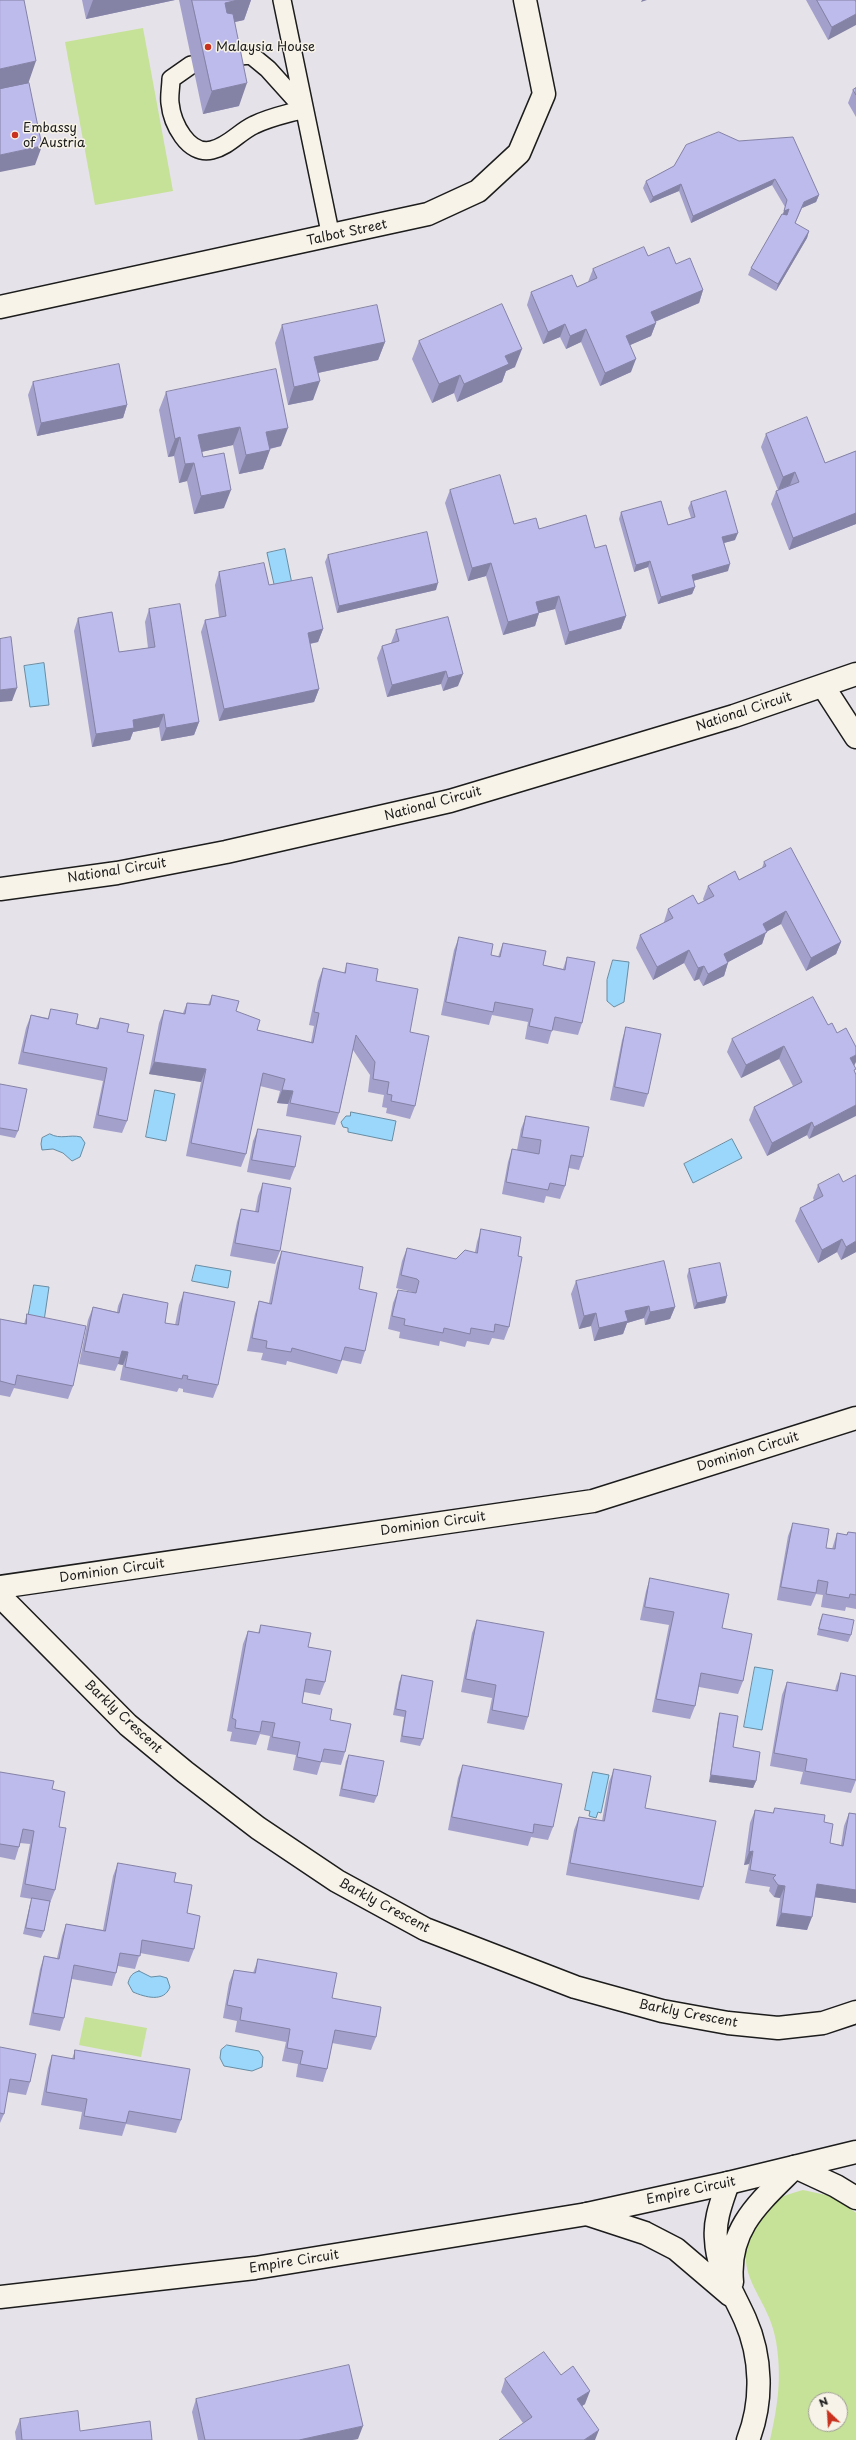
<!DOCTYPE html>
<html>
<head>
<meta charset="utf-8">
<style>
	body { margin:0 }
	#map { position:relative; width:856px; height:2440px; overflow:hidden; background:#e6e2e9; font-family:"Playpen Sans",sans-serif }
	canvas { display:block }
	.north { position:absolute; left:808px; top:2392px; width:40px; height:40px; box-sizing:border-box; background:#f7f3e8; border:1px solid #9f9d96; border-radius:50%; rotate:335deg; font-size:11px; font-weight:700; line-height:16px; text-align:center; color:#1c1c1c }
	.north::after { content:''; display:block; margin:auto; width:14px; height:18px; background:#c8321e; clip-path:polygon(50% 0,100% 100%,50% 72%,0 100%) }
</style>
</head>
<body>
<div id="map">
<canvas width="856" height="2440"></canvas>
<div class="north">N</div>
</div>
<script>
const g = document.querySelector('canvas').getContext('2d');
g.lineJoin = 'round';
function paint(path, color) {
  g.fillStyle = color;
  g.fill(path, 'evenodd');
}
function stroke(path, color, width, dash) {
  g.strokeStyle = color;
  g.lineWidth = width;
  g.lineCap = dash ? 'butt' : 'round';
  g.setLineDash(dash || []);
  g.stroke(path);
}
function drawText(font, color, halo, rows, align = 'center') {
  g.font = font + ' "Playpen Sans",sans-serif';
  g.lineWidth = 3;
  g.setLineDash([]);
  g.textBaseline = 'middle';
  g.strokeStyle = halo;
  g.fillStyle = color;
  for (const [text, x, y, turn = 0] of rows) {
    g.save();
    g.translate(x, y);
    g.rotate((+turn || 0) * Math.PI / 180);
    g.textAlign = isNaN(turn) ? turn : align;
    if (halo) g.strokeText(text, 0, 0);
    g.fillText(text, 0, 0);
    g.restore();
  }
}
const green = new Path2D(`
	M143 28 173 191 95 205 65 42Z
	M85 2017 147 2028 141 2057 79 2045Z
	M803 2190 835 2197 856 2213V2440H770C778 2405 782 2377 776 2341 769 2294 725 2272 758 2222 772 2200 778 2197 803 2190ZM816 2400H840V2424H816Z`);
const water = new Path2D(`
	M285 549 293 589 276 593 267 553Z
	M44 663 49 705 30 707 24 666Z
	M613 960 629 962 624 1002 614 1007 607 1001V980Z
	M155 1090 175 1094 166 1141 146 1137Z
	M351 1112 396 1121 392 1141 348 1132V1128L343 1127 341 1122 346 1116H350Z
	M50 1134C61 1140 69 1134 81 1137L85 1143 80 1157 72 1161 63 1153 53 1149 42 1150 41 1144 42 1138Z
	M732 1139 742 1158 693 1183 684 1164Z
	M196 1265 231 1271 228 1288 192 1281Z
	M34 1285 49 1287 44 1321 28 1318Z
	M755 1667 773 1670 762 1730 744 1727Z
	M593 1772 609 1775 601 1813 598 1812 596 1818 589 1816 590 1811 585 1810Z
	M139 1971 151 1977 160 1976 167 1978 170 1987C164 2003 145 1997 133 1992L128 1983C130 1976 132 1973 139 1971Z
	M227 2045 259 2051 263 2057 262 2067 252 2071 224 2066 220 2058 221 2050Z`);
const lane = new Path2D(`
	M282 0 331 237
	M191 65 171 79C171 86 169 96 170 103 172 123 188 156 212 150 229 146 239 132 254 125 270 117 287 114 304 109L268 69 251 55 229 57`);
const street = new Path2D(`
	M0 307 428 214 478 191 519 153 544 94 525 0
	M823 686 856 737
	M0 1587 593 1501 856 1418
	M0 1596 128 1725 185 1772 258 1828 337 1881 425 1929 575 1987 662 2011 728 2023 778 2028 823 2023 856 2012
	M728 2183C722 2201 714 2220 716 2239 717 2269 733 2292 745 2319 762 2357 763 2402 748 2440
	M587 2214 645 2233 676 2249 730 2295
	M732 2282C727 2228 760 2202 795 2167L836 2186 856 2198`);
const secondary = new Path2D(`
	M0 889 117 873 226 852 450 801 734 716 856 674
	M0 2297 255 2268 587 2214 728 2183 856 2152`);
const wall = new Path2D(`
	M82 0H175L86 19Z
	M179 0H251L244 20 235 22 239 106 203 114Z
	M806 0H856L828 40Z
	M856 88V117L848 103 853 90Z
	M686 145 819 195 816 202 802 208 795 224 809 231 807 238 776 291 748 275 751 268 783 214 785 207 772 185 691 223 679 191 650 203 643 188 646 181 674 166Z
	M648 256 676 264 703 290 699 303 655 322 656 323 651 336 630 345 631 372 600 386 581 342 566 349 560 337 543 344 527 305 531 292 577 287 588 282 593 269Z
	M282 325 385 342 378 360 318 373 313 400 288 405 275 343Z
	M419 341 515 367 506 371 502 382 457 402 454 393 432 403 412 359Z
	M33 382 127 405 123 418 37 436 28 395Z
	M166 392 281 446 270 449 263 469 239 474 233 445 201 452 203 457 224 508 194 514 187 481 179 483 174 456 168 457 159 410Z
	M766 434 825 463 856 451V524L789 550 771 504 776 491 790 485 778 490 761 447Z
	M450 490 514 524 539 529 595 548 626 616 621 629 565 645 555 609 539 613 535 626 503 635 486 576 468 581 445 503Z
	M691 502 735 540 724 543 728 571 693 581 695 587 692 594 658 604 648 567 634 572 619 519 621 512 668 525 691 518 688 508Z
	M328 555 436 590 337 613 325 562Z
	M219 572 269 585 323 629 318 642 310 644 319 689 314 702 219 721 201 632 205 620 219 617 215 585Z
	M149 609 199 722 194 735 161 741 159 727 133 732 130 740 92 747 74 631 78 618 119 652 148 648 145 622Z
	M448 617 458 686 443 691 441 684 387 697 377 658 382 646 391 643 396 630Z
	M764 862 841 942 836 954 806 971 781 924 766 932 762 944 728 962 724 976 703 986 699 979 694 981 684 963 653 980 636 948 640 935 664 923V922L668 909 698 904 704 901 703 899 708 886 739 880 762 868Z
	M459 937 491 955 498 957 503 943 543 965 563 969 567 957 582 1023 578 1035 552 1030 548 1044 525 1039 528 1022 492 1015 489 1025 441 1015 454 950Z
	M347 963 376 981 410 1032 415 1106 410 1119 386 1113 387 1108 382 1107 384 1095 368 1092 370 1075 353 1050 339 1113 335 1125 286 1116 288 1104 277 1103 280 1091 260 1086 246 1154 241 1167 186 1156 201 1082 149 1074 159 1023 164 1010 183 1013 187 1003 208 1005 212 995 236 1011 257 1030 311 1042 314 1026 309 1025 318 981 323 968 344 973Z
	M51 1009 76 1024 96 1028 100 1018 127 1032V1121L122 1133 93 1128 103 1081 18 1064 26 1028 31 1015 48 1018Z
	M828 1025 837 1033 856 1047 809 1139 807 1135 767 1156 749 1120 754 1107 793 1086 779 1059 741 1078 727 1052 732 1039Z
	M626 1027 648 1094 644 1107 610 1100 622 1040Z
	M0 1084 18 1131 15 1138 0 1135Z
	M526 1116 583 1157 579 1170 569 1168 565 1186 560 1199 546 1196 544 1203 502 1194 508 1162 512 1149 517 1150 521 1129Z
	M258 1129 295 1167 290 1180 247 1172 253 1141Z
	M263 1183 280 1251 275 1264 230 1256 237 1222 241 1209 255 1212 258 1196Z
	M818 1185 856 1252 841 1260 837 1252 818 1263 795 1221 800 1208 814 1200 813 1198Z
	M481 1229 518 1256 509 1327 504 1340 492 1338 489 1345 467 1341 465 1347 440 1341 439 1346 399 1338 400 1332 388 1329 393 1303 398 1290 413 1293 412 1292 396 1288 402 1261 407 1248 456 1259 475 1252 477 1242Z
	M282 1251 359 1289 365 1351 361 1364 342 1360 337 1374 287 1361 286 1365 261 1360 263 1353 247 1351 255 1314 259 1301 269 1303 277 1263Z
	M689 1269 727 1296 725 1303 694 1309 687 1276Z
	M576 1281 675 1307 670 1319 645 1325 644 1318 627 1323 623 1334 594 1341 591 1326 579 1329 571 1294Z
	M184 1292 218 1385 213 1398 183 1392V1389L179 1388 177 1392 120 1380 123 1365 118 1364 115 1371 79 1364 88 1320 93 1307 117 1312 118 1306 123 1294 165 1323 175 1325 179 1305Z
	M27 1314 73 1386 68 1399 14 1388 10 1397 0 1395V1319L24 1324Z
	M793 1523 826 1548 832 1549 837 1533 846 1535 848 1532 856 1533V1532V1609L846 1607 845 1611 821 1607 823 1595 816 1594 811 1606 777 1600 788 1536Z
	M650 1578 722 1628 743 1681 738 1694 699 1687 695 1706 690 1719 652 1712 669 1625 640 1620 646 1591Z
	M823 1614 851 1635 848 1642 817 1635 820 1621Z
	M477 1620 528 1717 524 1730 487 1723 492 1698 461 1692 472 1633Z
	M261 1625 308 1647 325 1682 320 1695 304 1692 302 1703 330 1720 345 1752 341 1765 321 1762 317 1775 293 1770 296 1755 267 1750 270 1736 260 1734 256 1745 230 1741 232 1732 227 1731 243 1644 248 1631 258 1633Z
	M841 1673 856 1780 851 1793 800 1784 803 1772 770 1766 782 1695 787 1682 835 1691 836 1686Z
	M402 1675 423 1739 420 1746 400 1742 404 1717 393 1715 399 1682Z
	M720 1713 733 1747 756 1781 753 1788 709 1782 718 1719Z
	M349 1755 377 1796 374 1803 339 1796 346 1761Z
	M463 1765 553 1827 548 1840 531 1837 528 1846 448 1830 458 1778Z
	M614 1769 645 1808 703 1887 699 1900 566 1875 574 1830 579 1817 602 1821 609 1782Z
	M0 1772 52 1789 59 1827 55 1890 50 1903V1902L44 1931 41 1938 23 1934 30 1904 32 1899 20 1897 30 1844 20 1843 19 1847 15 1860 0 1857Z
	M775 1808 824 1822 830 1843 841 1845 844 1826 849 1813 856 1814V1903L815 1897 807 1930 776 1926 780 1898 774 1897 769 1891 770 1887 745 1883 749 1864 744 1865 750 1823 755 1810 773 1813Z
	M118 1863 174 1882 187 1913 194 1949 189 1962 140 1953 135 1969 118 1966 116 1973 112 1986 72 1979 64 2018 60 2031 29 2025 40 1969 44 1956 57 1958 62 1936 66 1924 103 1930 113 1876Z
	M258 1959 332 1998 376 2037 371 2050 332 2043 327 2069 323 2082 296 2077 298 2064 282 2061 286 2042 235 2032 237 2021 223 2018 229 1983 234 1970 253 1973Z
	M0 2047 30 2082 26 2095 7 2092 4 2114 0 2123Z
	M75 2050 181 2120 176 2133 126 2124 122 2136 79 2129 82 2112 41 2105 48 2068 52 2055 72 2059Z
	M561 2375 585 2404 582 2406 523 2423 501 2392 505 2379Z
	M196 2399 358 2439 352 2440H198L192 2412Z
	M20 2419 80 2431 152 2440H16L15 2432Z`);
const shadedWall = new Path2D(`
	M93 0H175L86 19Z
	M238 0H251L244 20 216 26 225 3Z
	M642 0H647L641 2Z
	M856 14V25L828 40 832 27Z
	M36 61 28 84 0 90V69Z
	M247 83 239 106 203 114 212 91Z
	M42 146 35 165 0 172V155Z
	M775 179 772 185 691 223 693 216Z
	M681 184 679 191 650 203 653 197Z
	M819 195 816 202 802 208 804 202Z
	M789 209 787 215 782 218 784 211Z
	M809 231 807 238 776 291 778 284Z
	M703 290 699 303 647 325 651 312Z
	M656 323 651 336 621 349 626 336Z
	M565 324 560 337 543 344 548 332Z
	M586 329 581 342 566 349 570 336Z
	M385 342 378 360 308 375 314 357Z
	M522 349 515 367 506 371 502 382 457 402 464 384 505 356Z
	M636 359 631 372 600 386 605 373Z
	M460 375 454 393 432 403 439 384Z
	M320 381 313 400 288 405 294 387Z
	M127 405 123 418 37 436 41 423Z
	M240 427 233 445 192 454 198 435Z
	M288 428 281 446 259 451 266 432Z
	M180 437 174 456 168 457 175 439Z
	M270 450 263 469 239 474 246 455Z
	M194 463 187 481 179 483 185 464Z
	M795 472 790 485 778 490 783 477Z
	M231 490 224 508 194 514 201 496Z
	M856 513V524L789 550 793 538Z
	M738 533 735 540 720 544 722 537Z
	M650 561 648 567 634 572 636 565Z
	M491 563 486 576 468 581 472 568Z
	M730 564 728 571 689 582 692 575Z
	M438 583 436 590 337 613 339 606Z
	M695 587 692 594 658 604 661 597Z
	M559 596 555 609 532 615 536 602Z
	M539 613 535 626 503 635 508 622Z
	M626 616 621 629 565 645 569 632Z
	M323 629 318 642 303 645 308 633Z
	M446 671 441 684 387 697 392 685Z
	M463 674 458 686 443 691 448 678Z
	M17 688 12 701 0 702V690Z
	M319 689 314 702 219 721 224 709Z
	M164 714 159 727 133 732 130 740 92 747 96 734 133 720Z
	M199 722 194 735 161 741 166 728Z
	M786 911 781 924 766 932 762 944 719 967 724 954 763 924Z
	M841 942 836 954 806 971 811 958Z
	M689 950 684 963 653 980 657 967Z
	M728 963 724 976 703 986 708 974Z
	M704 966 699 979 694 981 698 968Z
	M784 1046 779 1059 741 1078 746 1065Z
	M856 1055V1062L854 1066 850 1058Z
	M154 1062 206 1069 201 1082 149 1074Z
	M282 1090 293 1091 288 1104 277 1103Z
	M856 1105V1116L809 1139 814 1127Z
	M812 1122 807 1135 767 1156 772 1143Z
	M842 1239 837 1252 818 1263 822 1250Z
	M856 1241V1252L841 1260 846 1247Z
	M727 1296 725 1303 694 1309 697 1303Z
	M649 1306 644 1318 627 1323 623 1334 594 1341 599 1328 625 1311Z
	M675 1307 670 1319 645 1325 650 1312Z
	M596 1313 591 1326 579 1329 584 1316Z
	M122 1351 128 1352 123 1365 118 1364Z
	M711 1775 756 1781 753 1788 709 1782Z
	M753 1851 749 1864 744 1865 749 1852Z
	M817 1884 856 1890V1903L813 1897Z
	M778 1885 785 1886 780 1898 774 1897Z
	M781 1913 812 1917 807 1930 776 1926Z
	M590 2391 585 2404 573 2412 577 2399Z
	M363 2426 358 2439 352 2440H299Z
	M599 2430 595 2440H584Z`);
const building = new Path2D(`
	M0 0H24L36 61 0 69Z
	M192 0H238L225 3 227 13 233 14 247 83 212 91Z
	M817 0H855L856 2V14L832 27Z
	M29 83 42 146 0 155V89Z
	M856 88V95L853 90Z
	M719 132 739 141 793 137 819 195 804 202 795 223 809 231 778 284 751 268 782 214 787 215 789 209 784 211 787 200 775 179 693 216 681 184 653 197 646 181 674 166 686 145Z
	M644 247 648 256 669 247 676 264 690 258 703 290 651 312 656 323 626 336 636 359 605 373 586 329 570 336 565 324 548 332 531 292 572 275 577 287 597 278 593 269Z
	M502 304 522 349 505 356 509 364 464 384 460 375 439 384 419 341Z
	M377 305 385 342 314 357 320 381 294 387 282 325Z
	M119 364 127 405 41 423 33 382Z
	M276 369 288 428 266 432 270 450 246 455 240 427 198 435 203 457 224 453 231 490 201 496 194 463 185 464 180 437 175 439 166 392Z
	M807 417 825 463 856 451V513L793 538 776 491 799 482 795 472 783 477 766 434Z
	M500 475 514 524 536 518 539 529 586 515 595 548 606 545 626 616 569 632 559 596 536 602 539 613 508 622 491 563 472 568 450 490Z
	M726 491 738 533 722 537 730 564 692 575 695 587 661 597 650 561 636 565 621 512 661 501 668 525 695 517 691 502Z
	M427 532 438 583 339 606 328 555Z
	M264 563 269 585 312 577 323 629 308 633 319 689 224 709 205 620 226 616 219 572Z
	M180 604 199 722 166 728 164 714 133 720 134 728 96 734 78 618 112 612 119 652 155 647 149 609Z
	M448 617 463 674 448 678 446 671 392 685 382 646 399 641 396 630Z
	M11 637 17 688 0 690V639Z
	M791 848 841 942 811 958 786 911 763 924 767 932 724 954 728 963 708 974 704 966 698 968 689 950 657 967 640 935 673 918 668 909 693 895 698 904 714 896 708 886 735 871 739 880 766 866 764 862Z
	M459 937 493 944 491 955 500 957 503 943 546 951 543 965 565 970 567 957 595 962 582 1023 555 1017 552 1031 529 1026 533 1009 495 1002 493 1012 446 1002Z
	M347 963 378 969 376 981 418 989 410 1032 429 1036 415 1106 391 1101 392 1095 387 1094 389 1082 373 1079 375 1062 356 1035 339 1113 290 1103 293 1091 282 1090 285 1079 263 1073 246 1154 191 1143 206 1069 154 1062 164 1010 185 1014 187 1003 210 1005 212 995 239 1001 236 1011 260 1020 257 1030 313 1043 319 1013 314 1012 323 968 345 973Z
	M813 997 828 1025 832 1023 837 1033 846 1028 856 1047V1055L850 1058 856 1069 854 1070 856 1075V1105L814 1127 812 1122 772 1143 754 1107 802 1082 784 1046 746 1065 732 1039Z
	M51 1009 78 1014 76 1024 98 1029 100 1018 129 1024 127 1032 144 1035 127 1121 98 1115 107 1068 23 1052 31 1015 48 1019Z
	M626 1027 661 1034 648 1094 615 1087Z
	M0 1084 27 1089 18 1131 0 1128Z
	M526 1116 589 1127 583 1157 571 1155 565 1186 550 1183 548 1190 506 1182 512 1149 539 1154 541 1140 522 1137Z
	M258 1129 301 1136 295 1167 252 1160Z
	M839 1174 843 1182 856 1175V1241L846 1247 842 1239 822 1250 800 1208 823 1196 818 1185Z
	M263 1183 291 1188 280 1251 235 1243 241 1209 258 1212Z
	M481 1229 521 1237 518 1256 522 1257 509 1327 495 1324 494 1332 471 1328 470 1334 444 1328 443 1333 404 1325 405 1319 392 1316 398 1290 416 1293 419 1281 417 1279 401 1275 407 1248 456 1259 465 1250 477 1253Z
	M282 1251 363 1267 359 1289 377 1293 365 1351 345 1347 341 1361 292 1348 291 1352 266 1348 267 1341 252 1338 259 1301 271 1304Z
	M664 1261 675 1307 650 1312 649 1306 625 1311 628 1321 599 1328 596 1313 584 1316 576 1281Z
	M720 1263 727 1296 697 1303 689 1269Z
	M184 1292 235 1302 218 1385 187 1379 188 1376 183 1375 182 1379 125 1367 128 1352 122 1351 120 1358 84 1351 93 1307 119 1313 123 1294 168 1303 165 1323 178 1325Z
	M27 1314 86 1326 73 1386 17 1375 15 1385 0 1381V1319L26 1324Z
	M793 1523 829 1529 826 1548 835 1549 837 1533 847 1535 848 1532 856 1533V1595L850 1594 849 1598 826 1594 828 1582 818 1580 816 1593 781 1587Z
	M650 1578 729 1594 722 1628 752 1634 743 1681 701 1673 695 1706 656 1699 674 1612 645 1607Z
	M823 1614 854 1620 851 1635 819 1629Z
	M477 1620 544 1632 528 1717 492 1710 496 1685 466 1679Z
	M261 1625 311 1633 308 1647 331 1651 325 1682 306 1679 302 1703 332 1709 330 1720 351 1724 345 1752 324 1749 321 1762 297 1757 300 1742 272 1737 275 1723 262 1721 260 1732 235 1728 236 1720 232 1718 248 1631 259 1633Z
	M841 1673 856 1676V1780L805 1771 807 1759 774 1753 787 1682 837 1691Z
	M402 1675 433 1681 423 1739 402 1736 406 1711 396 1709Z
	M720 1713 738 1716 733 1747 760 1752 756 1781 711 1775Z
	M349 1755 384 1761 377 1796 342 1789Z
	M463 1765 562 1784 553 1827 534 1824 533 1833 452 1817Z
	M614 1769 651 1776 645 1808 716 1821 703 1887 570 1863 579 1817 604 1821Z
	M0 1772 54 1781 52 1789 65 1792 59 1827 66 1828 55 1890 25 1884 34 1831 23 1829 19 1847 0 1844Z
	M775 1808 825 1815 824 1822 833 1824 830 1843 843 1846 849 1813 856 1814V1890L817 1884 812 1917 781 1913 785 1886 778 1885 773 1878 776 1875 750 1870 753 1851 749 1852 755 1810 773 1813Z
	M118 1863 176 1873 174 1882 192 1885 187 1913 200 1916 194 1949 142 1940 140 1956 120 1953 116 1973 74 1965 64 2018 33 2013 44 1956 59 1959 66 1924 105 1931Z
	M32 1898 50 1901 44 1931 26 1928Z
	M258 1959 337 1973 332 1998 381 2007 376 2037 335 2030 327 2069 300 2064 303 2051 287 2048 290 2029 240 2020 242 2008 227 2005 234 1970 255 1973Z
	M0 2047 36 2054 30 2082 10 2079 4 2114 0 2113Z
	M75 2050 190 2069 181 2120 129 2111 126 2123 84 2116 87 2099 46 2092 52 2055 74 2059Z
	M544 2352 561 2375 573 2366 590 2391 577 2399 599 2430 584 2440H499L532 2417 505 2379Z
	M349 2365 363 2426 299 2440H205L196 2399Z
	M78 2411 80 2431 150 2421 152 2440H22L20 2419Z`);
const markers = [
	[208,47,4,"#c8321e"],
	[15,135,4,"#c8321e"]
];
const poiNames = [
	["Malaysia House",216,47],
	["Embassy",23,128],
	["of Austria",23,143]
];
const streetNames = [
	["Talbot Street",347,233,-12],
	["National Circuit",744,712,-18],
	["National Circuit",433,804,-15],
	["National Circuit",117,871,-9],
	["Dominion Circuit",748,1452,-17],
	["Dominion Circuit",433,1524,-8],
	["Dominion Circuit",112,1571,-8],
	["Barkly Crescent",123,1717,43],
	["Barkly Crescent",384,1906,28],
	["Barkly Crescent",688,2014,11],
	["Empire Circuit",691,2191,-12],
	["Empire Circuit",294,2262,-9]
];
paint(green, '#c6e198');
paint(water, '#9ad7fb');
stroke(water, '#688ca2', 1);
stroke(lane, '#1c1c1c', 20);
stroke(street, '#1c1c1c', 25);
stroke(secondary, '#1c1c1c', 25);
stroke(lane, '#f7f3e8', 17);
stroke(street, '#f7f3e8', 22);
stroke(secondary, '#f7f3e8', 22);
paint(wall, '#a3a0cb');
paint(shadedWall, '#8482a5');
paint(building, '#bdbaec');
stroke(building, '#8482a5', 1);
for (const [x, y, r, color] of markers) {
  const dot = new Path2D();
  dot.arc(x, y, r, 0, 2 * Math.PI);
  g.fillStyle = color;
  g.fill(dot);
  stroke(dot, '#f7f3e8', 1.5);
}
drawText('13px', '#1c1c1c', '#f7f3e8', poiNames, 'left');
drawText('13px', '#1c1c1c', '#f7f3e8', streetNames);
</script>
</body>
</html>
